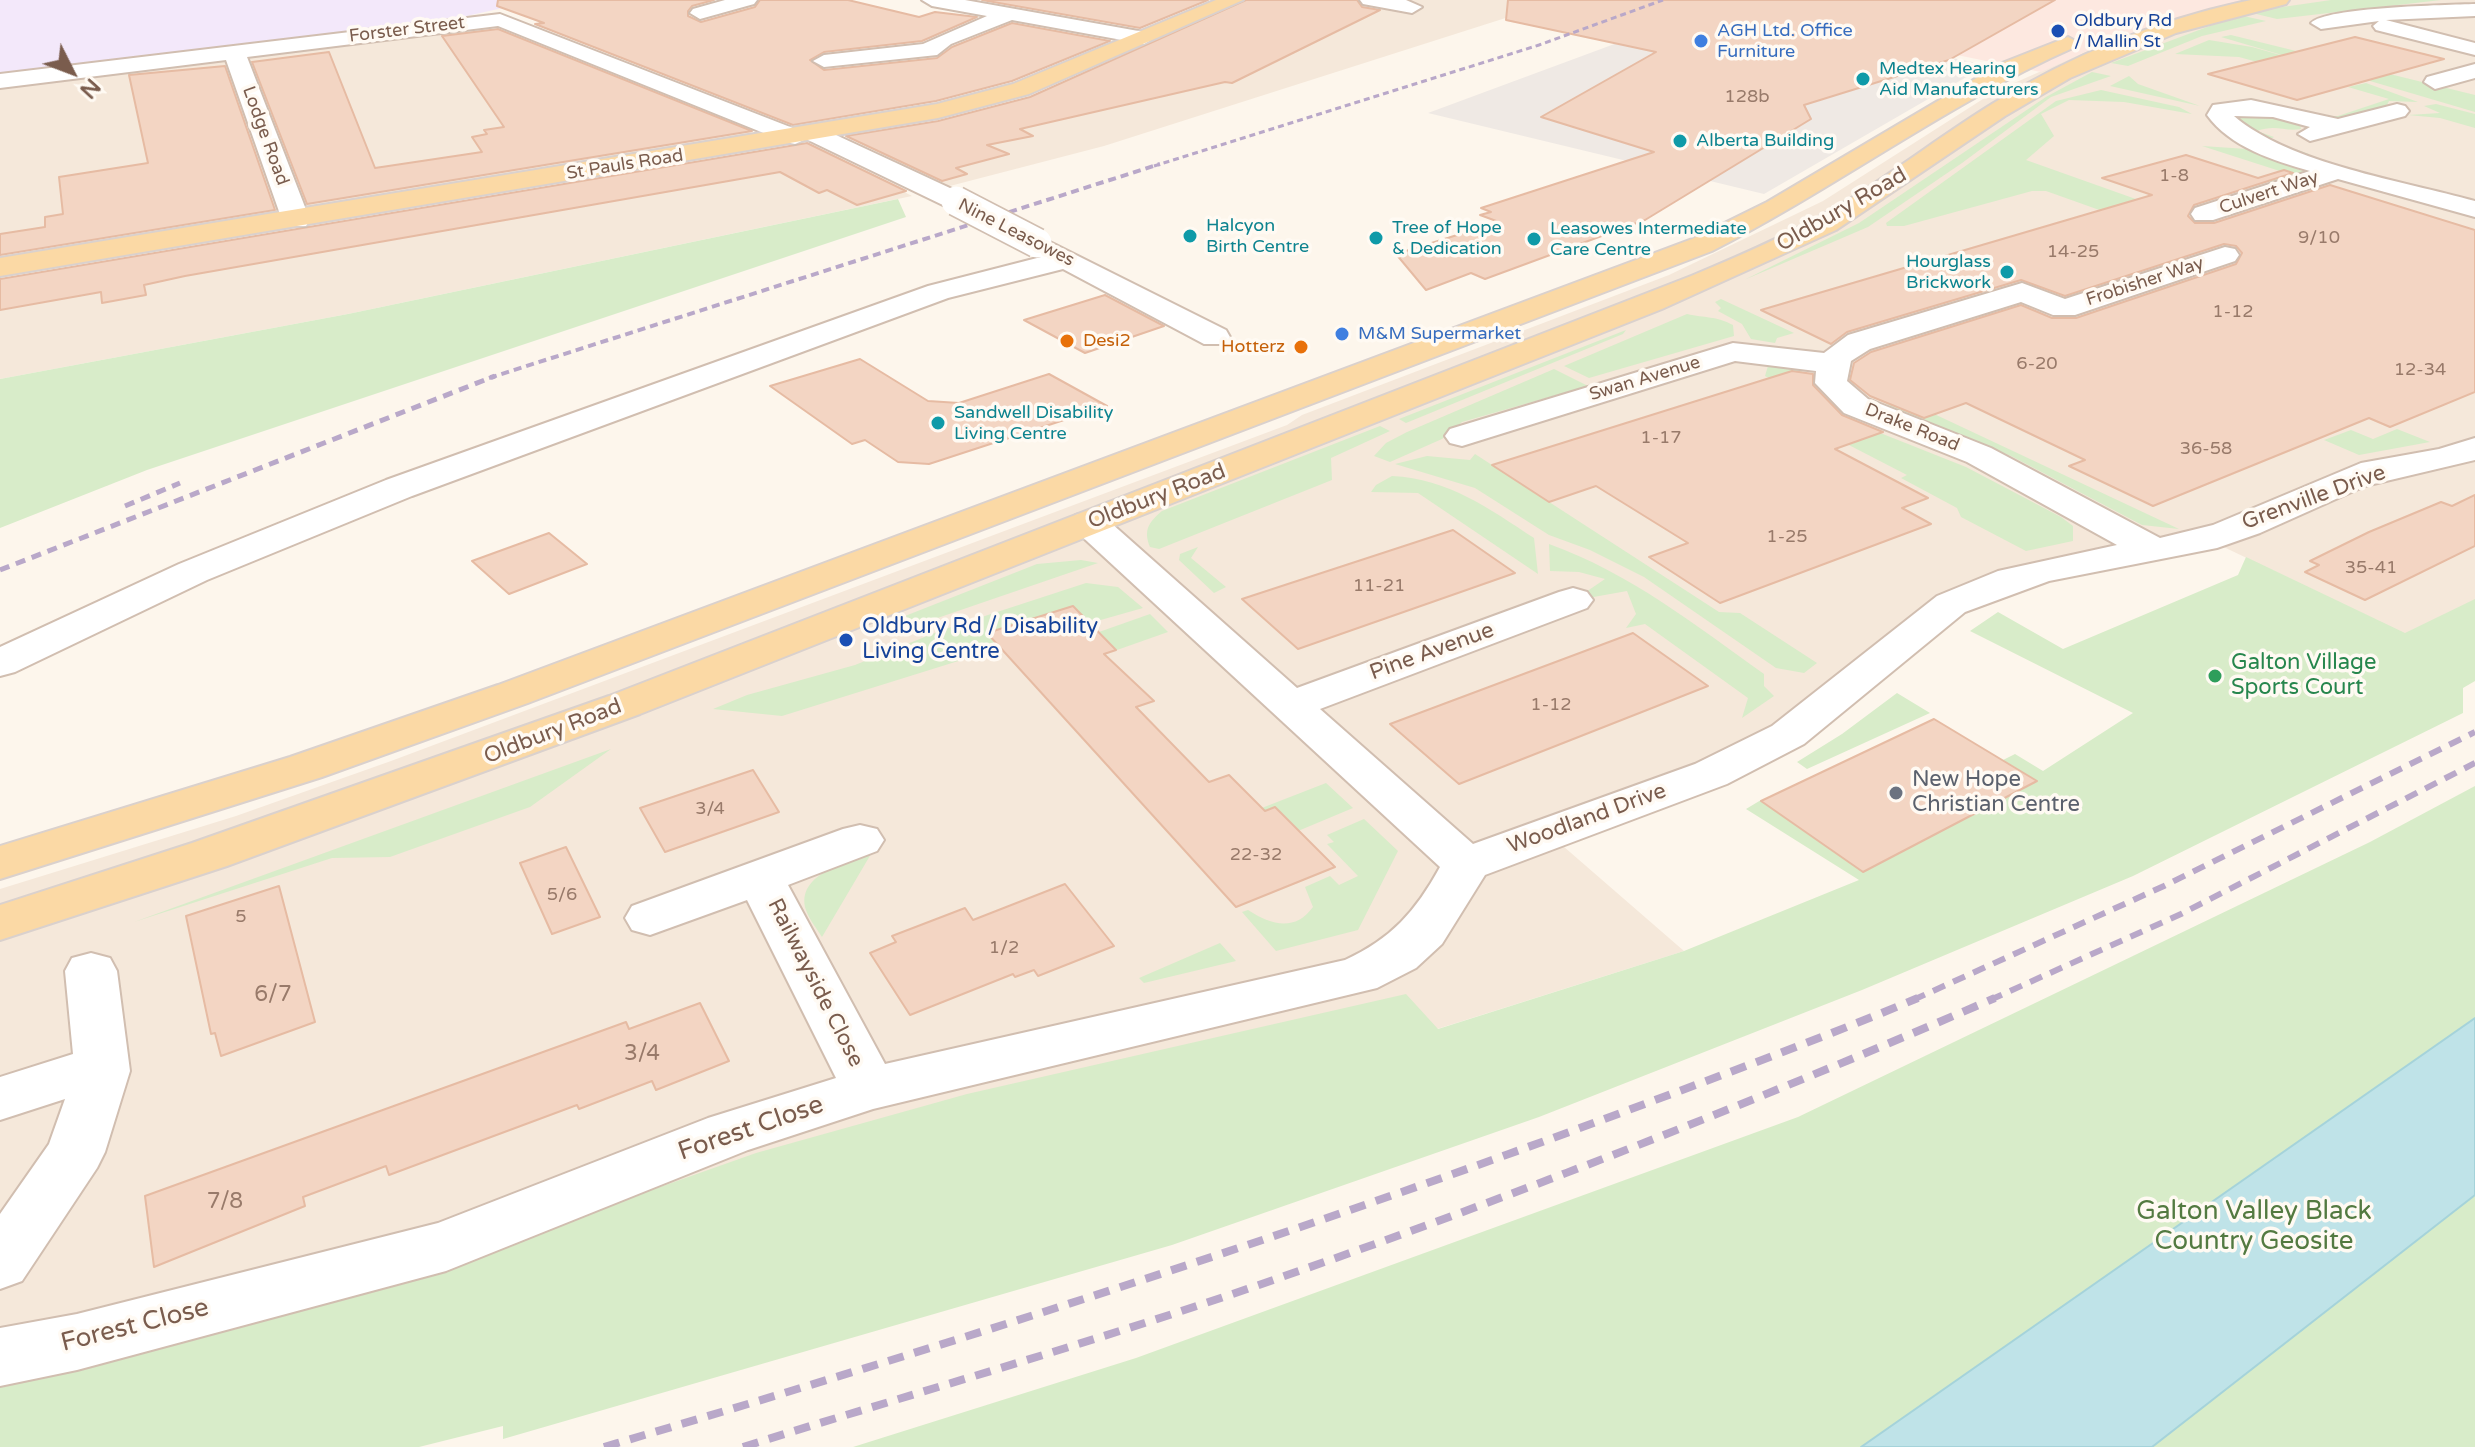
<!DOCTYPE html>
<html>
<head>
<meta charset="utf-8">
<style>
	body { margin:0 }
	#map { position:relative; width:2475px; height:1447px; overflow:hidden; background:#fdf6ec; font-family:"Varela Round",sans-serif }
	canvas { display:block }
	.north { position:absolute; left:32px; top:32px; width:80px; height:80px; -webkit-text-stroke:6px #fffaf3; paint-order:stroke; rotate:132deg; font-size:22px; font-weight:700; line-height:32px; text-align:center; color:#7a5c4d }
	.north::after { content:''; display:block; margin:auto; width:28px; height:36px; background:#7a5c4d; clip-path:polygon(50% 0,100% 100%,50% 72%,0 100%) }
</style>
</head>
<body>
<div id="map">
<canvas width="2475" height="1447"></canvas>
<div class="north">N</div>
</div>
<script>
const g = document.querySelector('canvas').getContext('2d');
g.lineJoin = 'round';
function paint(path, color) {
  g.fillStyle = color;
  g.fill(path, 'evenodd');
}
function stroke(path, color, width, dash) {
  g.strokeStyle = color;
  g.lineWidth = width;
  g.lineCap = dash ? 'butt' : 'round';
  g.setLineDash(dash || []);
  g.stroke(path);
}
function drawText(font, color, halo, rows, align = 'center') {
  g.font = font + ' "Varela Round",sans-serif';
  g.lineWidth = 7;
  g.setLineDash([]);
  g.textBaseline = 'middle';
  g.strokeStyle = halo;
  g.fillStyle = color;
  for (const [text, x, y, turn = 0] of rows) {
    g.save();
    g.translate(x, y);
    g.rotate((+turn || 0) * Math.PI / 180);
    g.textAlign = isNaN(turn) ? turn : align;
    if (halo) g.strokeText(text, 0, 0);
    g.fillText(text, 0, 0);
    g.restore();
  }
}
const residential = new Path2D(`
	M1266 0H1562L1104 146 946 187 848 137 948 120 1059 90Z
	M2244 0H2475V613L2418 640 2207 539 1980 589 1787 735 1548 833 1684 951 972 1176 0 1432V889L236 816 391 761 1287 425 1302 415 1669 275 1823 201 1994 92 2116 38Z
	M487 29 760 136 0 257V88Z
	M816 146 912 196 348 314 0 379V285L723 165Z`);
const commercial = new Path2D(`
	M1754 0H2244L2116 38 2041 72 1818 27Z`);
const industrial = new Path2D(`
	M1709 9 1987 65 1764 194 1428 113Z`);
const education = new Path2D(`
	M0 0H539L453 19 0 75Z`);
const green = new Path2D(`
	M2331 0H2441L2277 19 2248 12Z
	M2239 15 2266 21 2202 36 2128 66 2111 63Z
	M2231 35 2475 95V112L2221 37Z
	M2209 40 2252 47 2330 69 2290 71 2239 57 2175 54Z
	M2092 72 2111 76 2051 97 1962 163 1868 227 1744 280 1859 223 2046 97Z
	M2129 76 2138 84 2200 106 2110 86Z
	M2366 83 2418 102 2389 101 2385 109C2364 114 2342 121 2320 116H2338L2389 99 2348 87Z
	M2101 90 2179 107 2192 114 2124 102 2069 100 2041 114 2054 136 2026 160 2147 203 2164 212 2192 243 2046 191H2032L1904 226H1887L1886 223 2056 101Z
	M2436 104 2475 114V128L2440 118 2408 115 2440 113 2424 106Z
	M2260 113 2300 124 2301 129C2284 132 2276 124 2257 131L2274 137 2268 140 2309 154 2305 158 2284 151 2237 119 2236 117Z
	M2202 146 2247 149 2310 174 2274 184 2266 181 2289 174Z
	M898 199 906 217 147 470 0 528V379L348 314Z
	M1721 299 1794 333 1777 338 1775 343 1751 339 1742 324 1718 311 1721 308 1715 302Z
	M1687 314C1705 318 1716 316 1733 325L1734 336 1589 378 1564 366Z
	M1626 330 1623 334 1406 423 1399 419Z
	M1770 359 1801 364 1803 382 1845 419 1966 467 2061 517 2073 526V541L2026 551 1961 517 1957 508 1901 478 1907 475 1845 443 1873 433 1765 376Z
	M1554 369 1588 386 1462 422 1442 439 1390 462 1374 456 1386 443 1407 432Z
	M1876 397H1898L2179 529 2142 525 2011 456 1901 413Z
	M1380 426 1390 431 1331 458 1332 480 1159 549 1150 547C1143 530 1149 522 1162 511Z
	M2397 429 2430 442 2359 455 2324 440 2351 430 2373 439Z
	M1475 454 1719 612 1740 613 1817 663 1804 673 1776 668 1644 577 1590 550 1549 535 1475 488 1395 464 1427 456 1470 460Z
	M1392 476C1449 479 1488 508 1534 538L1538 574 1418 493 1371 492 1376 485Z
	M1549 544C1630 573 1695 625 1764 674V686L1774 696 1742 718 1748 698 1645 624 1626 628 1636 614 1627 591 1588 598 1583 594 1605 579 1579 572 1550 571Z
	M1198 547 1191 558 1226 587 1214 593 1179 560 1180 554Z
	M2246 557 2405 633 2475 599V681L2463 688V713L2133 876 1862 990 1539 1117 1172 1245 503 1439V1426L419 1447H0V1386L460 1262 581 1215 756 1153 967 1094 1406 994 1438 1029 1684 951 1859 880 1746 809 1761 800 1863 872 2036 782 2003 760 2015 754 2043 771 2133 713 1970 631 1998 612 2063 649 2238 575Z
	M1081 560 1098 563 917 625 905 616 1037 564Z
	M1086 583 1118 587 1143 608 1090 623 987 633 1000 648 782 716 713 709 747 695 855 665 942 630Z
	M1150 614 1168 632 1117 650 1099 632Z
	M1897 693 1930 713 1807 769 1797 762 1842 734Z
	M611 749 530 807 390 857 332 858 134 922Z
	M1326 783 1353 808 1298 831 1274 807 1178 844 1177 841Z
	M2475 786V1447H853L1136 1358 1798 1117 2370 842Z
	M1364 819 1398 851 1358 930 1276 951 1242 912 1248 910C1271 925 1295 932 1313 907L1305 887 1330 876 1339 885 1358 876 1327 844 1334 842 1327 835Z
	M871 854 822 937C817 929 809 919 806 910 795 874 848 862 871 854Z
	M1220 943 1236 961 1144 983 1139 978Z`);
const water = new Path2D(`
	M2475 1018V1195L2152 1447H1861Z`);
const building = new Path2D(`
	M498 0H714L692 6 688 11V16L701 22 755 7 760 0H848L919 17 935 12 977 17 922 41 824 52 810 60 824 70 937 58 952 47 1012 23 1110 41 1012 81 936 101 793 125 535 24 544 23 497 6Z
	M982 0H1208L1140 28Z
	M1246 0H1357L1362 7 1380 10 1232 83 1225 82 1020 129 1033 136 987 145 1009 154 956 168 967 174 942 181 846 136 938 121 1030 97Z
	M1508 0H2055L1949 60 1804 105 1811 119 1645 220 1485 279 1471 273 1426 290 1396 254 1499 222 1480 215 1491 212 1481 208 1654 152 1541 117 1656 52 1506 20Z
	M498 29 752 131 307 204 252 62 329 52 375 168 482 152 472 137 487 134 484 130 504 127 442 36Z
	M2355 37 2444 59 2297 100 2208 74Z
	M225 66 275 210 0 255V234L45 227V217L63 214 59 177 148 163 129 75Z
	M807 143 906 191 857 205 827 190 819 193 780 172 185 276 144 285 146 295 102 303 101 292 0 310V279Z
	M2186 155 2258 178 2284 170 2293 173 2194 205 2188 216 2195 223H2214L2330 185 2475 230V392L2390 427 2369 418 2153 506 2069 466 2085 460 1966 403 1924 418 1870 396 1850 380 1854 363 1871 352 2021 305 2052 318H2076L2236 264 2242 253 2236 246 2224 244 2065 296 2021 280 1847 332 1831 344 1761 310 2152 195 2102 178Z
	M1105 295 1164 326 1085 353 1024 320Z
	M860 359 928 401 959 403 1049 374 1107 406 929 464 898 462 865 440 852 444 770 386Z
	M1792 371 1813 374V385L1842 415 1883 432 1835 449 1928 498 1902 508 1931 524 1720 603 1649 557 1688 543 1596 486 1549 502 1492 465Z
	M2475 495V546L2365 600 2305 572 2319 565 2310 561 2369 532 2441 502 2452 506Z
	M1453 530 1515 573 1298 649 1242 599Z
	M549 533 587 564 509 594 472 561Z
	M1073 606 1116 650 1104 654 1154 701 1136 707 1209 782 1229 775 1265 811 1275 807 1335 867 1236 907 987 633Z
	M1633 633 1708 686 1459 784 1390 724Z
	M1934 719 2037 781 1863 872 1761 801Z
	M753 770 779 812 665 852 640 808Z
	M566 847 600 917 552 934 520 863Z
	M1065 884 1114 946 1038 976 1034 970 1015 977 1013 974 910 1015 870 953 896 942 892 936 965 908 973 920Z
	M279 886 315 1022 221 1056 215 1033 211 1034 186 916Z
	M700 1003 729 1061 656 1090 652 1081 579 1109 577 1105 389 1175 386 1166 303 1197 305 1206 154 1267 145 1196 626 1022 629 1029Z`);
const minor = new Path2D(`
	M725 0H757L754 4 700 19 690 13 693 9Z
	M922 0H965L1144 32 1154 38 1144 44 1012 20 951 44 937 55 824 67 813 61 824 55 923 44 987 16 932 6Z
	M1360 0H1406L1422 7 1412 13 1363 4Z
	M2475 4V16L2386 20 2475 43V55L2376 30 2373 26 2379 21 2321 29 2311 23C2325 7 2447 5 2475 4Z
	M500 14 803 132 814 127 823 129 965 195 969 201 965 207H947L806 139 795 144 786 142 498 26 247 57 310 220 306 226H286L282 220 226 60 0 88V74Z
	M2475 64V78L2435 89 2424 82 2427 77Z
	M2251 100 2338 119 2397 104 2405 106 2409 111 2405 116 2310 141 2298 134 2310 127 2273 117 2234 116C2290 164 2403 181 2475 201V217L2338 179 2213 220H2195L2191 214 2195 208 2310 171C2274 161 2230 147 2207 115L2213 105Z
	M1040 237 1226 330 1230 337 1226 344H1204L1063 269 948 298 412 496 207 580 15 672 0 676V647L179 564 386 480 928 286 1041 257 1026 245 1030 239Z
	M2225 247 2235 249 2239 255 2235 261 2075 315H2053L2021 302 1870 349 1851 361 1847 381 1868 399 1991 448 2160 538 2213 525 2361 463 2439 449 2475 438V460L2365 486 2260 533 2217 548 2049 581 1965 612 1804 744 1727 784 1485 875 1442 944 1416 968 1377 988 873 1109 748 1150 446 1271 77 1370 0 1386V1328L77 1314 438 1223 708 1118 836 1078 747 900 650 935 632 930 625 918 632 906 843 829 860 825 877 829 884 840 877 851 788 885 885 1064 1345 960C1391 939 1416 911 1440 867L1076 531 1070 523 1076 515 1089 512 1102 515 1297 688 1559 592 1573 588 1587 592 1593 600 1587 608 1320 709 1473 844 1695 764 1772 726 1937 596 1998 571 2117 545 1967 462 1844 413 1815 383 1816 371 1735 361 1462 446 1450 443 1445 436 1450 429 1733 343 1824 353 1848 335 2012 286 2022 283 2065 299Z
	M91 953 110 958 117 971 130 1071 105 1152 97 1168 22 1281 0 1289V1214L49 1144 65 1099 0 1120V1077L73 1054 65 971 72 958Z`);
const major = new Path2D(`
	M1216 0H1243L1029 94 938 118 0 276V258L937 104 1013 84Z
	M2251 0H2289L2286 4 2176 33 2070 78 2005 116 1836 230 1662 309 640 714 227 866 0 940V905L192 843 609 696 1691 276C1742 255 1792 233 1840 205 1892 174 1940 136 1992 104 2072 55 2159 19 2251 0Z
	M2068 37 2079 43 2075 47C1948 103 1836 188 1712 251L528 703 322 777 0 879V846L290 757 498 685 1692 239 1767 202 2002 63Z`);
const railFar4 = new Path2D(`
	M1154 166 1539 45 1663 0`);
const railFar3 = new Path2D(`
	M489 378 1160 164`);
const railFar2 = new Path2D(`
	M125 506 180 483
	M0 570 495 376`);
const railFar1 = new Path2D(`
	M1913 1000 2164 886 2475 732
	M1990 1000 2181 914 2475 763`);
const rail = new Path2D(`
	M604 1447C939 1348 1272 1242 1599 1121 1706 1081 1813 1042 1918 998
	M743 1447C911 1394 1081 1346 1247 1289 1500 1202 1750 1104 1995 998`);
const minorBridge = new Path2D(`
	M956 201 1037 243`);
const markers = [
	[2058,31,8,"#1a4fb4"],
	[1701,41,8,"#3f7fe0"],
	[1863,79,8,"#0f9aa8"],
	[1680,141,8,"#0f9aa8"],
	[1190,236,8,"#0f9aa8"],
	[1376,238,8,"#0f9aa8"],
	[1534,239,8,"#0f9aa8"],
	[2007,272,8,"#0f9aa8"],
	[1342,334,8,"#3f7fe0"],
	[1067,341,8,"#e8710a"],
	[1301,347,8,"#e8710a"],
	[938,423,8,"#0f9aa8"],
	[846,640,8,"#1a4fb4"],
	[2215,676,8,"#2e9e5b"],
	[1896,793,8,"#6b7280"]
];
const farTransitnames = [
	["Oldbury Rd",2074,21],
	["/ Mallin St",2074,42]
];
const farStreetnames = [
	["Forster Street",407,30,-7],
	["Lodge Road",265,136,70],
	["St Pauls Road",625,165,-9],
	["Culvert Way",2269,193,-18],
	["Nine Leasowes",1016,233,27],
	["Frobisher Way",2145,282,-18],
	["Swan Avenue",1645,379,-17],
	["Drake Road",1912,428,22]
];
const farShopnames = [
	["AGH Ltd. Office",1717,31],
	["Furniture",1717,52],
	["M&M Supermarket",1358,334]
];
const farCulturenames = [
	["Medtex Hearing",1879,69],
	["Aid Manufacturers",1879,90],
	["Alberta Building",1696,141],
	["Halcyon",1206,226],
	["Birth Centre",1206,247],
	["Tree of Hope",1392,228],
	["& Dedication",1392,249],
	["Leasowes Intermediate",1550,229],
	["Care Centre",1550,250],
	["Hourglass",1991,262,"right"],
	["Brickwork",1991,283,"right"],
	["Sandwell Disability",954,413],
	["Living Centre",954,434]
];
const numberNames = [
	["128b",1747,97],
	["1-8",2174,176],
	["9/10",2319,238],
	["14-25",2073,252],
	["1-12",2233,312],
	["6-20",2037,364],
	["12-34",2420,370],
	["1-17",1661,438],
	["36-58",2206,449],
	["1-25",1787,537],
	["35-41",2371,568],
	["11-21",1379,586],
	["1-12",1551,705],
	["3/4",710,809],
	["22-32",1256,855],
	["5/6",562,895],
	["5",241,917],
	["1/2",1004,948]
];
const farFoodnames = [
	["Desi2",1083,341],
	["Hotterz",1285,347,"right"]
];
const streetNames = [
	["Oldbury Road",1842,210,-30],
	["Oldbury Road",1157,497,-21],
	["Grenville Drive",2314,498,-20],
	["Pine Avenue",1432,652,-20],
	["Oldbury Road",553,732,-21],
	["Woodland Drive",1587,819,-20],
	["Railwayside Close",815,983,63]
];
const transitNames = [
	["Oldbury Rd / Disability",862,627],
	["Living Centre",862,652]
];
const leisureNames = [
	["Galton Village",2231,663],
	["Sports Court",2231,688]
];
const worshipNames = [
	["New Hope",1912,780],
	["Christian Centre",1912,805]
];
const nearNumbernames = [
	["6/7",273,995],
	["3/4",642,1054],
	["7/8",225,1202]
];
const nearStreetnames = [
	["Forest Close",751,1129,-19],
	["Forest Close",135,1326,-14]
];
const nearParknames = [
	["Galton Valley Black",2254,1212],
	["Country Geosite",2254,1242]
];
paint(residential, '#f5e8da');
paint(commercial, '#fde8e0');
paint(industrial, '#efe9e4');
paint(education, '#f3e8fa');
paint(green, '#d8ecc9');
paint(water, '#bfe3e8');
stroke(water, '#a5d3da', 2);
paint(building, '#f3d5c3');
stroke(building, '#e6bba3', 2);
stroke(minor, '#d1beb0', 4);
stroke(major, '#dad1cd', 4);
paint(minor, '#fff');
paint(major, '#fbd9a5');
stroke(railFar4, '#b9a8c9', 3, [6, 4]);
stroke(railFar3, '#b9a8c9', 4, [8, 5]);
stroke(railFar2, '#b9a8c9', 5, [10, 7]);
stroke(railFar1, '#b9a8c9', 6, [13, 9]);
stroke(rail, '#b9a8c9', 8, [16, 11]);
stroke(minorBridge, '#d1beb0', 32, []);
stroke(minorBridge, '#fff', 29);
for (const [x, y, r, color] of markers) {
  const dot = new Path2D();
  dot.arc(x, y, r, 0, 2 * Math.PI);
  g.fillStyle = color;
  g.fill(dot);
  stroke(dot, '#fffaf3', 3);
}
drawText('18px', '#164399', '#fffaf3', farTransitnames, 'left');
drawText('18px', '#7a5c4d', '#fffaf3', farStreetnames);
drawText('18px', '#366cbe', '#fffaf3', farShopnames, 'left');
drawText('18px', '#0d838f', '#fffaf3', farCulturenames, 'left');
drawText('18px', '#987a6a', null, numberNames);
drawText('18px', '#c56008', '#fffaf3', farFoodnames, 'left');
drawText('22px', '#7a5c4d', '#fffaf3', streetNames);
drawText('22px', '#164399', '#fffaf3', transitNames, 'left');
drawText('22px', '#27864d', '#fffaf3', leisureNames, 'left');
drawText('22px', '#5b616d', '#fffaf3', worshipNames, 'left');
drawText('22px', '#987a6a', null, nearNumbernames);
drawText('26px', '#7a5c4d', '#fffaf3', nearStreetnames);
drawText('26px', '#537a41', '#fffaf3', nearParknames);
</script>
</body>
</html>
